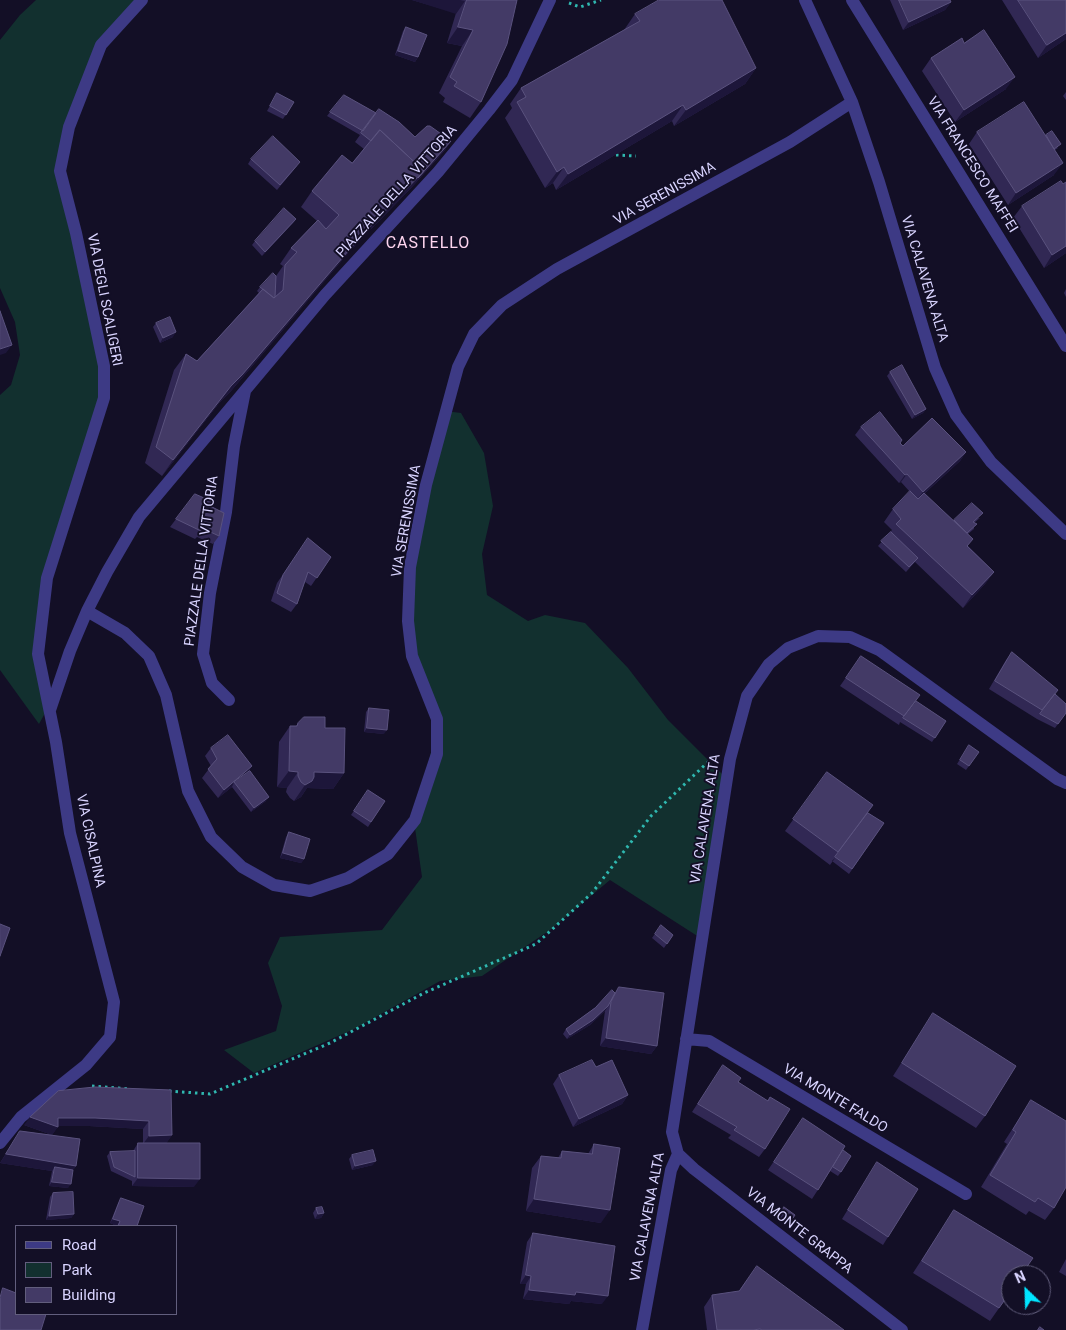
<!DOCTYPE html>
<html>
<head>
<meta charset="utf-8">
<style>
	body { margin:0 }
	#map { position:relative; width:1066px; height:1330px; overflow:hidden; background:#130f26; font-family:Roboto,sans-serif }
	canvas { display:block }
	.legend { position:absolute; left:15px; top:1225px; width:162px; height:90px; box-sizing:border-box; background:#130f26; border:1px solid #625e7d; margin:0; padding:6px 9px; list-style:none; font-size:15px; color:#d9d4ff }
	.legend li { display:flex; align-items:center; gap:10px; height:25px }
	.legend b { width:25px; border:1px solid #625e7d }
	.north { position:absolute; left:1001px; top:1265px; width:50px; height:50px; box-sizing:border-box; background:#130f26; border:1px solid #625e7d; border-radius:50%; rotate:336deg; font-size:14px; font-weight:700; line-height:20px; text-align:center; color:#d9d4ff }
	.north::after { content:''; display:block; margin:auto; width:18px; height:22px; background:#00e5ff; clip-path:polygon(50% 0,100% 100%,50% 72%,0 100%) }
</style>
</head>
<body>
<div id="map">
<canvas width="1066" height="1330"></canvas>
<ul class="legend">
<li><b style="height:6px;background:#3d3a85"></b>Road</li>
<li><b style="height:14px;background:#12302f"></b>Park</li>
<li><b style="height:14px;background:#433a66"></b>Building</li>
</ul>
<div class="north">N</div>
</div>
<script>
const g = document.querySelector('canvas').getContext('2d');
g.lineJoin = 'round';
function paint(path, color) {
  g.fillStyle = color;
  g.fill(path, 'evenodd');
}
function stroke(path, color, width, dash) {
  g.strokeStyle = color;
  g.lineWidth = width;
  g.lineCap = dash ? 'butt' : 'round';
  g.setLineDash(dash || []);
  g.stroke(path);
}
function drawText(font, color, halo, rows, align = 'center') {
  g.font = font + ' Roboto,sans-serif';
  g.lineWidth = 4;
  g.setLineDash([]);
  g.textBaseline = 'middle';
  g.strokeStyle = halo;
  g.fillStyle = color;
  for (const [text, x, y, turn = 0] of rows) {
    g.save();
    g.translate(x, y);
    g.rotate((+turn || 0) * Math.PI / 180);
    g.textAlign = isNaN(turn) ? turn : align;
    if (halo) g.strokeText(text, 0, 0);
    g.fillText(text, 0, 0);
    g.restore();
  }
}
const green = new Path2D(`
	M36 0H136L98 42 58 170 101 362 102 398 45 577 36 655 50 704 39 724 0 670V395L11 385 20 355 15 322 0 288V40L20 15Z
	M445 411 461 413 484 453 493 506 482 554 487 595 528 621 545 615 585 623 628 668 668 720 725 777 702 939 610 880 550 930 482 976 440 981 354 1029 254 1073 224 1050 276 1031 282 1006 268 963 280 937 382 930 422 877 414 821 438 724 413 657 410 568Z`);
const path = new Path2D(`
	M569 3 580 7 601 0
	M616 155 636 156
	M92 1086 130 1089
	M169 1091 210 1094 330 1043 424 993 536 944 592 893 651 816 709 761`);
const minor = new Path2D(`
	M805 0 852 102 879 182 935 368 956 415 991 462 1066 534
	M852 0 1066 346
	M87 611 125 633 149 656 166 695 188 791 211 837 242 867 274 885 310 891 348 878 388 854 415 820 437 754V719L412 656 408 621 410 567 426 485 458 367 474 334 502 305 557 269 790 142 852 102
	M229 700 212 683 203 654 210 593 226 512 234 446 245 391
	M50 710 70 651 87 611 107 572 139 517 325 295 438 172 489 110 512 80 550 0
	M686 1039 709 1041 966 1194
	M0 1143 21 1117 86 1065 110 1037 114 1002 70 833 56 742 38 654 47 578 104 398V366L76 233 60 171 69 127 101 45 142 0
	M678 1154 694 1169 902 1330
	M642 1330 671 1170 678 1154 672 1132 730 759 747 696 769 664 788 648 818 636 850 637 879 650 1057 779 1066 783`);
const wall = new Path2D(`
	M412 0H517L481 102 470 118 443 102 445 98 439 93 462 46 447 43 456 13Z
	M890 0H950L951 2 945 10 903 30Z
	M1002 0H1066V39L1038 58Z
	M635 14 756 68 745 84 674 126 672 121 556 190 553 183 545 188 505 118 512 108 510 104 521 88 624 30Z
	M406 27 418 57 415 62 395 55 403 31Z
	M964 43 1006 89 955 122 922 71 931 58Z
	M1066 92V100L1063 96Z
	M277 93 294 102 283 119 267 111Z
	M330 112 415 137 451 141 445 150 412 187 349 252 231 391 220 402 162 476 145 463 174 370 186 354 197 361 259 293 257 291 260 287 276 276 283 266 280 264 291 248 317 221 301 207 312 191 352 163 364 149 355 142 360 135 327 116Z
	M977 132 1046 135 1058 148 1055 150 1054 175 1008 205 969 144Z
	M251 159 297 166 277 190 248 164Z
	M1063 184 1066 253 1044 268 1013 218 1022 206Z
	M296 219 293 223 262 256 252 245 255 241Z
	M1066 289V297L1064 293Z
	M156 323 173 337 160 343 153 327Z
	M890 372 926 409 923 413 912 419 887 376Z
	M861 427 900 443 903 446 966 452 960 461 924 494 954 521 980 518 974 523V529L968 534V546L994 572 985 584 963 608 915 562 906 572 878 546 892 530 884 522 893 509 910 492 901 482 899 483 855 435Z
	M195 494 210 506 219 536 213 544 197 537 195 539 170 527Z
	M308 538 331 557 311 586 305 582 297 604 291 612 271 601 277 583Z
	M1012 652 1055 694 1066 713 1055 728 1037 719 989 689 1006 660Z
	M861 656 912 707 946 721 932 742 900 722 899 725 840 686Z
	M369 708 384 734 364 732 366 712Z
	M298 723 325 728 344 773 333 789 307 788 301 797 294 801 290 798 286 792 287 788 277 787 279 742 290 726H296Z
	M969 745 979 752 966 770 957 764Z
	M211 748 250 771 266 801 251 812 232 787 218 798 202 778 211 766 205 756Z
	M827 772 868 813 884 823 849 874 832 861 835 858 830 865 785 831Z
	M368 790 385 801 368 827 351 815Z
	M289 832 304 859 301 863 280 858 286 837Z
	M661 925 673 935 664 948 652 938Z
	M619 987 657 1046 651 1054 600 1046 605 1011 590 1025 567 1039 563 1034 566 1029 615 993Z
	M933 1013 985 1116 976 1128 893 1076Z
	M723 1065 738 1082 767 1101 770 1097 765 1149 759 1157 728 1138 731 1135 692 1112Z
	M596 1067 628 1095 622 1104 573 1127 553 1084 559 1075Z
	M171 1090 172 1135 166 1143 194 1187 132 1186V1181L111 1171 107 1156 110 1152 133 1151 138 1143H143V1129L89 1126H58L52 1135 76 1166 73 1170 68 1188 49 1186 52 1171 0 1163 20 1131 52 1135 24 1125Z
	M1031 1100 1054 1208 1045 1220 1029 1211 1026 1215 981 1187 1007 1144 1004 1142Z
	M803 1118 843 1150 841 1172 838 1176 830 1171 812 1199 768 1170Z
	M594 1144 601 1223 526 1211 532 1168 541 1156 558 1158 562 1151 588 1154Z
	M352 1155 373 1165 352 1170 349 1159Z
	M877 1162 888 1237 883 1245 842 1219Z
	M53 1193 74 1214 71 1218 46 1220 50 1197Z
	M121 1198 137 1226H117L110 1223 118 1203Z
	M784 1207 795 1215 788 1225 778 1217Z
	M316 1208 324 1213 321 1218 315 1219 313 1213Z
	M954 1210 1011 1291 990 1321 913 1273Z
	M533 1233 602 1304 571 1301 569 1304 523 1299 526 1284H520L527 1242Z
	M1066 1259V1276L1059 1272Z
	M712 1295 844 1330H707L704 1307Z`);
const shadedWall = new Path2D(`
	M412 0H460L465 1 456 14Z
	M951 2 945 10 903 30 909 22Z
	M458 27 473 30 462 46 447 43Z
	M1066 33V39L1038 58 1047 45Z
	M398 51 418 57 415 62 395 55Z
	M756 68 745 84 674 126 686 110Z
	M1015 77 1006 89 955 122 964 110Z
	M683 105 672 121 556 190 568 174Z
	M451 141 445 150 412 187 349 252 231 391 220 402 162 476 173 460 231 386 361 236Z
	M1063 163 1054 175 1008 205 1016 193Z
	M564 167 553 183 545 188 557 172Z
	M296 219 293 223 262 256 265 252Z
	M1066 246V253L1044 268 1052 255Z
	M176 332 173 337 160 343 163 338Z
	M12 345 6 353 0 355V349Z
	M926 409 923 413 912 419 915 415Z
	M966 452 960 461 917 500 923 492Z
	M907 474 901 482 899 483 905 475Z
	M994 572 985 584 963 608 972 595Z
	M367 728 387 730 384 734 364 732Z
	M252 766 247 775 234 782 232 787 218 798 224 790Z
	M289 771 298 772 287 788 277 787Z
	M314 772 344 773 333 789 307 788 301 797 294 801Z
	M269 797 266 801 251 812 254 808Z
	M283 853 304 859 301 863 280 858Z
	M608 1006 605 1011 590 1025 567 1039 570 1035Z
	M606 1038 657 1046 651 1054 600 1046Z
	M628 1095 622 1104 573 1127 579 1119Z
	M30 1117 95 1118 149 1121 143 1129 89 1126H56L58 1127 52 1135 24 1125Z
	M172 1135 166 1144H143L149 1136Z
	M6 1154 76 1166 70 1174 55 1167 52 1171 0 1163Z
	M376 1161 373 1165 352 1170 355 1166Z
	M138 1178 200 1179 194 1187 132 1186Z
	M52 1182 71 1184 68 1188 49 1186Z
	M534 1199 610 1210 601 1223 526 1211Z
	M324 1213 321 1218 315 1219 318 1214Z
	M74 1214 71 1218 46 1220 49 1216Z
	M113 1219 120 1221 117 1226 110 1223Z
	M526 1275 531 1276 526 1284H520Z
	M529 1290 576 1292 608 1296 602 1304 571 1301 569 1304 523 1299Z`);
const building = new Path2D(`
	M467 0H517L507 44 481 102 454 86 457 82 450 77 473 30 458 27Z
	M659 0H722L756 68 686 110 683 105 568 174 564 167 557 172 517 102 526 97 521 88 640 21 635 14Z
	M899 0H950L951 2 909 22Z
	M1018 0H1066V33L1047 45Z
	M406 27 427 35 418 57 398 51Z
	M984 30 1015 77 964 110 931 58 962 38 964 43Z
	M277 93 294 102 286 115 270 106Z
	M344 95 376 113 363 131 330 112Z
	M1024 102 1063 163 1016 193 977 132Z
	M379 109 399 122 415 137 427 126H430L451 141 418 178 424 171 380 130 371 141 361 133Z
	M380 130 424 171 361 236 242 375 231 386 173 460 156 447 186 354 197 361 263 289 274 298 283 290 285 265 297 252 291 248 318 220 326 229 339 215 312 191 342 155 352 163Z
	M1052 131 1061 144 1054 149 1046 135Z
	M273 136 300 162 280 185 251 159Z
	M1061 181 1063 184 1066 182V246L1052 255 1022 206Z
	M284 208 296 219 265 252 255 241Z
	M273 273 276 276 275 297 274 298 260 287Z
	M0 311 12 345 0 349Z
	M170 317 176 332 163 338 156 323Z
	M902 365 926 409 915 415 890 372Z
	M880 412 902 440 900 443 903 446 932 418 966 452 923 492 907 474 905 475 861 427Z
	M910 491 918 499 924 493 973 539 967 546 994 572 972 595 896 524 901 519 893 509Z
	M195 494 211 501 210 506 224 513 219 536 202 528 201 531 176 519Z
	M972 503 983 513 973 522 977 524 967 533 954 520Z
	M891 532 918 558 909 567 881 541Z
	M308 538 331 557 317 578 308 572 297 604 277 593 283 575Z
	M1012 652 1058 690 1042 710 995 681Z
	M861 656 920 695 904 716 846 678Z
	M1055 694 1066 704V713L1058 724 1040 714Z
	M916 701 946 721 935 738 903 718Z
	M369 708 389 710 387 730 367 728Z
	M304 717H325V728H345L344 773 314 772V777L312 781 305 785 301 782 298 776V772L289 771 290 726H297L298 723Z
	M228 735 252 766 224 790 208 769 217 759 211 748Z
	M969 745 979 752 969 766 960 760Z
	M250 771 269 797 254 808 234 782Z
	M827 772 873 805 838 852 793 819Z
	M368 790 385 801 371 822 354 811Z
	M868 813 884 823 852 869 835 857Z
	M289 832 310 839 304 859 283 853Z
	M0 924 10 928 0 956Z
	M661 925 673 935 667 944 655 934Z
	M619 987 664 993 657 1046 606 1038 611 1002Z
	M612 990 615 993 608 1006 593 1020 570 1035 566 1029 595 1008Z
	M933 1013 1016 1066 985 1116 902 1063Z
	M592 1060 596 1067 612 1060 628 1095 579 1119 559 1075Z
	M723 1065 741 1078 738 1082 768 1101 770 1097 790 1109 765 1149 734 1130 737 1127 698 1104Z
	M95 1087 171 1090 172 1135 149 1136V1121L95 1118H58V1127L30 1117 58 1091Z
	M1031 1100 1066 1121V1187L1054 1208 1038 1198 1035 1202 990 1175 1016 1132 1013 1130Z
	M803 1118 845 1146 818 1190 774 1162Z
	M20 1131 80 1139 76 1166 6 1154Z
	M138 1143H200V1179L138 1178Z
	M594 1144 620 1148 610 1210 534 1199 541 1156 561 1158 562 1151 592 1154Z
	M373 1150 376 1161 355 1166 352 1155Z
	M843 1150 851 1156 841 1172 833 1167Z
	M135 1151V1177L114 1167 110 1152Z
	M877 1162 918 1189 888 1237 848 1210Z
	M55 1167 73 1170 71 1184 52 1182Z
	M73 1192 74 1214 49 1216 53 1193Z
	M121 1198 144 1206 137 1226H118L120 1221 113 1219Z
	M322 1207 324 1213 318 1214 316 1208Z
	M784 1207 795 1215 791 1221 781 1213Z
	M954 1210 1033 1258 1021 1275H1011V1291L999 1308 922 1261Z
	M533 1233 615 1246 608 1296 576 1292 575 1295 529 1290 531 1276 526 1275Z
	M757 1266 844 1330H762L760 1329 753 1330H717L712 1295 739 1291Z
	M3 1288 16 1293V1314H46L41 1330H0V1298Z
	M1040 1327 1044 1330H1038Z`);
const streetNames = [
	["VIA FRANCESCO MAFFEI",972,165,58],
	["PIAZZALE DELLA VITTORIA",397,192,-48],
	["VIA SERENISSIMA",665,194,-29],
	["VIA CALAVENA ALTA",924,279,73],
	["VIA DEGLI SCALIGERI",104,300,79],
	["VIA SERENISSIMA",407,521,-80],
	["PIAZZALE DELLA VITTORIA",202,561,-82],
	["VIA CALAVENA ALTA",706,819,-81],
	["VIA CISALPINA",90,841,78],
	["VIA MONTE FALDO",835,1099,31],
	["VIA CALAVENA ALTA",648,1217,-79],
	["VIA MONTE GRAPPA",799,1231,38]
];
const quarterNames = [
	["CASTELLO",428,244]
];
paint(green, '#12302f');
stroke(path, '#2fb8b0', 3, [2.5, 4]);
stroke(minor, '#3d3a85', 12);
paint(wall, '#312854');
paint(shadedWall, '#1d163a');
paint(building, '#433a66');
stroke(building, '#5a527e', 1);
drawText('14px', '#d9d4ff', '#130f26', streetNames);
g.letterSpacing = '1px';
drawText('16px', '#ffd6f0', '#130f26', quarterNames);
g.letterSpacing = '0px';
</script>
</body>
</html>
